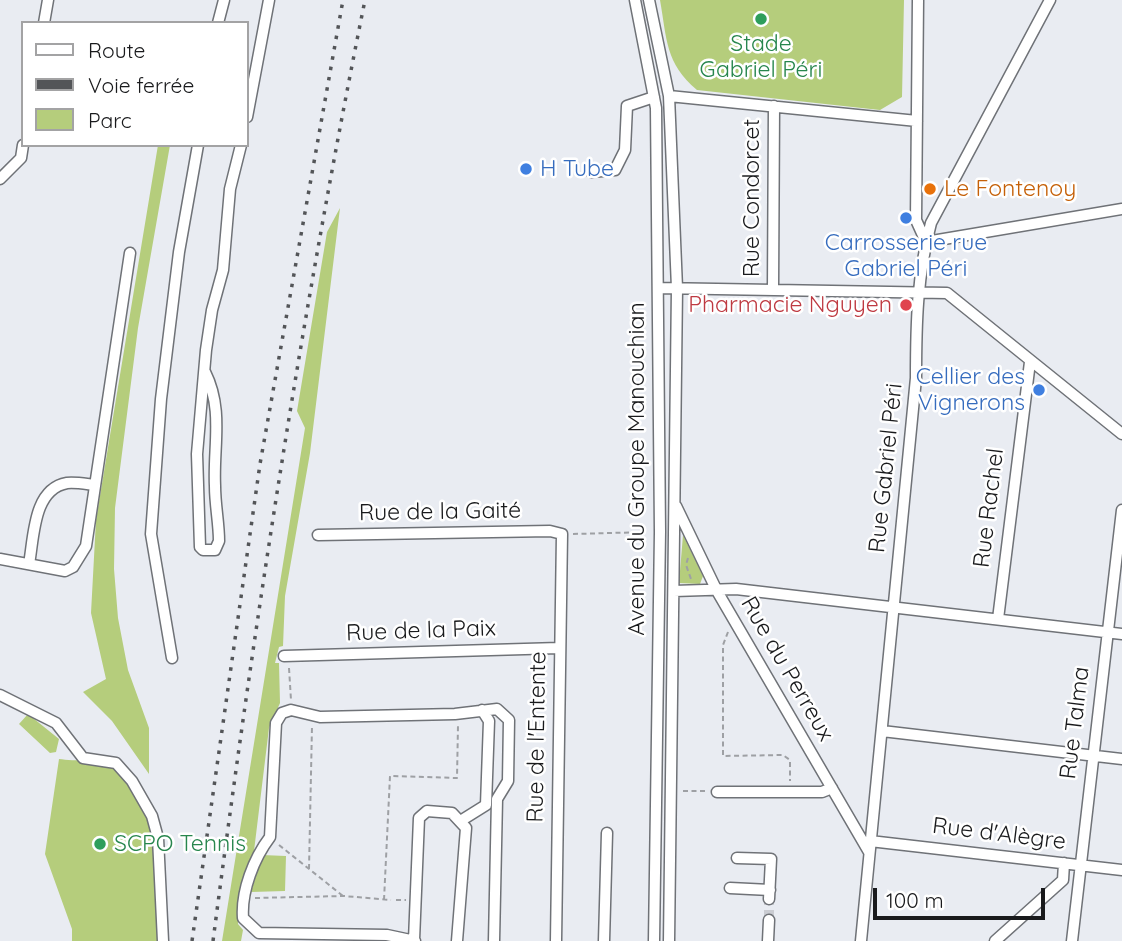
<!DOCTYPE html>
<html>
<head>
<meta charset="utf-8">
<style>
	body { margin:0 }
	#map { position:relative; width:1122px; height:941px; overflow:hidden; background:#e9ecf2; font-family:Quicksand,sans-serif }
	canvas { display:block }
	.legend { position:absolute; left:21px; top:21px; width:228px; height:126px; box-sizing:border-box; background:#fff; border:2px solid #a3a3a4; margin:0; padding:9px 12px; list-style:none; font-size:21px; color:#191a1c }
	.legend li { display:flex; align-items:center; gap:14px; height:35px }
	.legend b { width:35px; border:2px solid #a3a3a4 }
	.scale { position:absolute; left:873px; top:888px; width:172px; height:32px; box-sizing:border-box; border:4px solid #191a1c; border-top:0; padding-left:9px; font-size:21px; line-height:24px; white-space:nowrap; color:#191a1c; -webkit-text-stroke:5px #fff; paint-order:stroke }
</style>
</head>
<body>
<div id="map">
<canvas width="1122" height="941"></canvas>
<ul class="legend">
<li><b style="height:9px;background:#fff"></b>Route</li>
<li><b style="height:9px;background:#535558"></b>Voie ferrée</li>
<li><b style="height:19px;background:#b5cd7c"></b>Parc</li>
</ul>
<div class="scale">100 m</div>
</div>
<script>
const g = document.querySelector('canvas').getContext('2d');
g.lineJoin = 'round';
function paint(path, color) {
  g.fillStyle = color;
  g.fill(path, 'evenodd');
}
function stroke(path, color, width, dash) {
  g.strokeStyle = color;
  g.lineWidth = width;
  g.lineCap = dash ? 'butt' : 'round';
  g.setLineDash(dash || []);
  g.stroke(path);
}
function drawText(font, color, halo, rows, align = 'center') {
  g.font = font + ' Quicksand,sans-serif';
  g.lineWidth = 5;
  g.setLineDash([]);
  g.textBaseline = 'middle';
  g.strokeStyle = halo;
  g.fillStyle = color;
  for (const [text, x, y, turn = 0] of rows) {
    g.save();
    g.translate(x, y);
    g.rotate((+turn || 0) * Math.PI / 180);
    g.textAlign = isNaN(turn) ? turn : align;
    if (halo) g.strokeText(text, 0, 0);
    g.fillText(text, 0, 0);
    g.restore();
  }
}
const green = new Path2D(`
	M660 0H904L902 97 880 110 697 90C665 63 667 39 660 0Z
	M158 145H170L138 328 115 508 114 569 118 618 128 670 149 728V774L112 721 83 692 106 679 91 613 96 520Z
	M340 208 310 453 285 596 283 646 279 647 275 663H279L280 703 269 728 254 851 238 911V924L243 930 241 941H222L305 428 297 411 327 232Z
	M683 535 703 576 700 584 679 583Z
	M28 714 59 739 56 752 50 753 19 724Z
	M59 759C74 761 101 760 114 768 136 782 144 818 157 838L159 941H72V929L45 854Z
	M262 855 286 856 285 891 251 892Z`);
const minorTunnel = new Path2D(`
	M769 920V899`);
const path = new Path2D(`
	M573 534 648 532
	M688 558 686 565 691 579
	M728 632 723 645V756L783 755 790 760V781
	M289 668 291 700
	M683 791H706
	M279 845 343 896
	M309 869 312 726
	M255 898 344 896 391 900
	M384 900 390 776 457 778 458 725
	M396 900H406`);
const minor = new Path2D(`
	M635 0 656 108 660 532 654 941
	M649 0 669 96 677 288 669 941
	M918 0 916 220 926 242
	M44 23 48 0
	M218 23 224 0
	M669 96 917 121
	M247 117 269 0
	M591 172 615 170 625 150 627 106 654 97
	M0 179 21 158 23 145
	M926 242 1122 209
	M659 288 947 293 1122 434
	M773 289 774 106
	M205 372C224 410 213 446 215 486 215 505 219 523 219 541L215 550H203L200 547 197 454 206 350 212 310 223 270 230 189 241 145
	M676 506 717 591 869 852
	M318 535 550 531 562 534 556 941
	M0 559 65 571 73 567 86 546 130 253
	M29 564C34 537 33 489 67 483 75 482 86 484 95 485
	M674 591 736 589 1122 634
	M998 619 1030 362
	M284 656 559 648
	M172 658 151 534 161 399 179 252 198 145
	M0 695 56 723 83 758 116 763 132 781 152 816 158 838 163 941
	M882 731 1122 759
	M717 792H822L832 788
	M462 820 486 805 489 721 482 710
	M870 841 1122 870
	M737 858 771 859 769 899
	M730 888 770 890
	M414 940 419 818 427 811 452 813 466 828 457 941
	M415 941 387 935 259 933 243 918C241 891 254 858 270 837L276 723 282 713 291 710 320 717 455 714 497 709 509 720 508 781 497 799 494 941
	M604 941 607 833
	M768 941 769 920
	M861 941 916 378C916 325 917 275 931 223L1050 0
	M995 941 1063 880 1064 863
	M1072 941 1122 510`);
const rail = new Path2D(`
	M192 941 260 464 343 0
	M213 941C254 626 302 312 365 0`);
const markers = [
	[761,19,7,"#2e9e5b"],
	[526,169,7,"#3f7fe0"],
	[930,189,7,"#e8710a"],
	[906,218,7,"#3f7fe0"],
	[906,305,7,"#e0444e"],
	[1039,390,7,"#3f7fe0"],
	[100,844,7,"#2e9e5b"]
];
const leisureNames = [
	["Stade",761,44],
	["Gabriel Péri",761,70],
	["SCPO Tennis",114,844,"left"]
];
const shopNames = [
	["H Tube",540,169],
	["Carrosserie rue",906,243,"center"],
	["Gabriel Péri",906,269,"center"],
	["Cellier des",1025,377,"right"],
	["Vignerons",1025,403,"right"]
];
const foodNames = [
	["Le Fontenoy",944,189]
];
const streetNames = [
	["Rue Condorcet",752,198,-90],
	["Rue Gabriel Péri",886,468,-84],
	["Avenue du Groupe Manouchian",637,469,-90],
	["Rue Rachel",989,508,-83],
	["Rue de la Gaité",440,512,-1],
	["Rue de la Paix",421,631,-2],
	["Rue du Perreux",787,669,60],
	["Rue Talma",1075,723,-83],
	["Rue de l'Entente",537,737,-89],
	["Rue d'Alègre",999,834,7]
];
const healthNames = [
	["Pharmacie Nguyen",892,305]
];
paint(green, '#b5cd7c');
stroke(minorTunnel, '#caccd2', 10, [10, 5]);
stroke(minor, '#6f7277', 13);
stroke(path, '#9ea0a4', 2, [5, 3.5]);
stroke(minor, '#fff', 10);
stroke(rail, '#535558', 3.5, [3.5, 7]);
for (const [x, y, r, color] of markers) {
  const dot = new Path2D();
  dot.arc(x, y, r, 0, 2 * Math.PI);
  g.fillStyle = color;
  g.fill(dot);
  stroke(dot, '#fff', 2.5);
}
drawText('23px', '#27864d', '#fff', leisureNames);
drawText('23px', '#366cbe', '#fff', shopNames, 'left');
drawText('23px', '#c56008', '#fff', foodNames, 'left');
drawText('23px', '#191a1c', '#fff', streetNames);
drawText('23px', '#be3a42', '#fff', healthNames, 'right');
</script>
</body>
</html>
